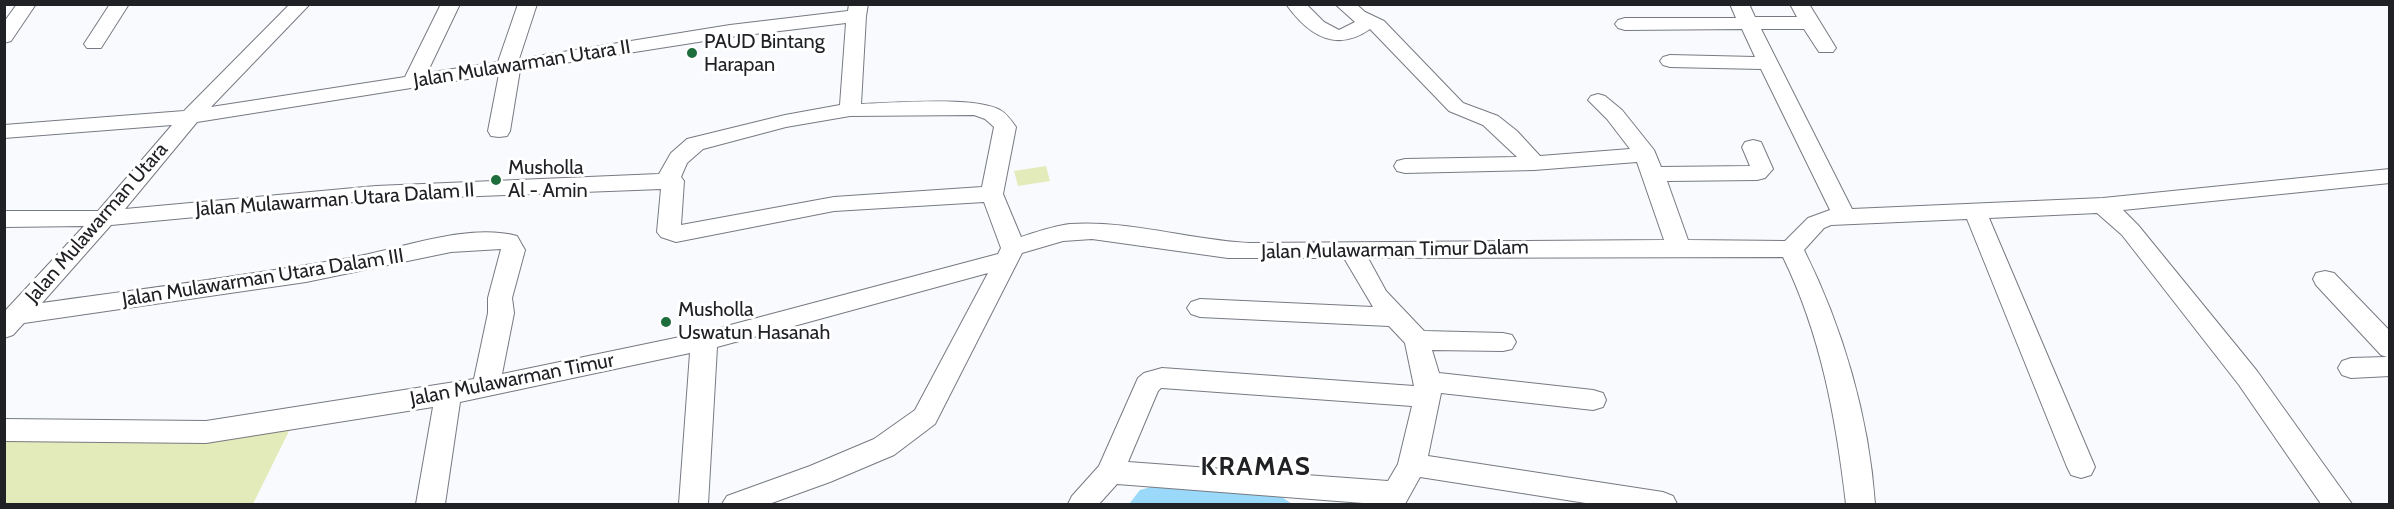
<!DOCTYPE html>
<html>
<head>
<meta charset="utf-8">
<style>
	body { margin:0 }
	#map { position:relative; width:2394px; height:509px; overflow:hidden; background:#f9fafe; font-family:Cabin,sans-serif }
	canvas { display:block }
	.frame { position:absolute; inset:0; border:6px solid #202125; pointer-events:none }
</style>
</head>
<body>
<div id="map">
<canvas width="2394" height="509"></canvas>
<div class="frame"></div>
</div>
<script>
const g = document.querySelector('canvas').getContext('2d');
g.lineJoin = 'round';
function paint(path, color) {
  g.fillStyle = color;
  g.fill(path, 'evenodd');
}
function stroke(path, color, width, dash) {
  g.strokeStyle = color;
  g.lineWidth = width;
  g.lineCap = dash ? 'butt' : 'round';
  g.setLineDash(dash || []);
  g.stroke(path);
}
function drawText(font, color, halo, rows, align = 'center') {
  g.font = font + ' Cabin,sans-serif';
  g.lineWidth = 6;
  g.setLineDash([]);
  g.textBaseline = 'middle';
  g.strokeStyle = halo;
  g.fillStyle = color;
  for (const [text, x, y, turn = 0] of rows) {
    g.save();
    g.translate(x, y);
    g.rotate((+turn || 0) * Math.PI / 180);
    g.textAlign = isNaN(turn) ? turn : align;
    if (halo) g.strokeText(text, 0, 0);
    g.fillText(text, 0, 0);
    g.restore();
  }
}
const green = new Path2D(`
	M1046 166 1050 181 1018 186 1014 171Z
	M291 427 253 504H5L4 440Z`);
const water = new Path2D(`
	M1151 487 1265 495 1282 497 1292 504H1129L1140 490Z`);
const minor = new Path2D(`
	M17 4H36L11 41 4 43V22Z
	M110 4H129L101 48H87L84 44Z
	M290 4H310L211 107 405 77 441 4H460L427 73 498 62 518 4H537L519 59 730 25 848 11 849 4H868L866 16 861 104C893 103 974 96 1000 110 1007 114 1011 120 1016 127L1003 194 1021 237C1036 232 1053 226 1070 224 1130 220 1190 240 1250 243L1664 240 1637 162 1534 170 1405 173 1397 171 1394 166 1397 161 1405 159 1517 157 1483 125 1449 111 1370 29C1336 53 1308 35 1286 4H1306L1324 22 1339 30 1355 22 1335 4H1356L1365 12 1384 21 1463 103 1498 116 1517 131 1540 156 1630 149 1607 119 1588 100 1591 96 1598 94 1605 96 1622 110 1654 150 1661 167 1750 166 1742 147 1745 142 1753 140 1761 142 1773 169 1765 178 1757 180 1667 181 1688 240 1785 241 1808 218 1830 210 1761 69 1670 67 1663 65 1660 61 1663 57 1670 55 1755 57 1742 29 1625 30 1618 28 1615 24 1618 20 1625 18H1736L1730 4H1749L1755 17H1797L1790 4H1809L1836 48 1833 52H1819L1804 29H1761L1852 209 2103 198 2390 169V183L2123 210 2138 225 2257 371 2352 504H2321L2239 385 2122 235 2097 213 1989 218 2095 467 2091 475 2081 478 2071 475 2067 467 1967 219 1831 225 1824 228 1804 250C1843 328 1869 417 1875 504H1846C1836 418 1821 335 1783 257L1368 258 1386 291 1424 331 1503 333 1512 335 1516 342 1512 349 1503 351 1432 350 1439 373 1593 390 1603 393 1606 400 1603 407 1593 410 1441 393 1428 456 1663 492 1673 496 1677 504H1592L1420 477 1405 504H1376L1117 484 1099 504H1068L1072 496 1099 466 1138 378 1144 373 1162 368 1414 386 1405 343 1389 326 1200 317 1191 314 1187 308 1191 302 1200 299 1373 307 1344 258H1228L1092 239 1063 241 1022 253 935 424 894 455 830 482 769 504H722L727 496 810 466 874 439 915 410 988 273 717 347 708 504H679L690 353 460 402 445 504H416L433 407 206 443 4 441V419L206 421 474 379 488 313V298L501 249 451 252 306 282 24 323 13 335 4 338V312L84 226 4 227V211H98L172 125 4 138V125L184 111ZM846 23 840 105 785 115 687 139 671 153 659 174 376 186 125 209 197 122 499 74 488 131 491 136 499 137 507 136 510 131 520 70 730 37ZM974 115 985 119 994 127 982 187 834 197 681 225 684 181 681 177 687 163 703 149 786 127 850 116ZM661 189 657 232 661 237 676 242 834 211 984 202 1001 248 998 254 704 332 502 374 514 313 512 298 525 250 517 236C465 222 396 251 343 259 243 276 143 289 42 303L111 225 376 200ZM1161 388H1162L1412 406 1398 464 1388 481 1128 462 1158 391Z
	M2325 271 2334 273 2390 331V376L2351 378 2342 375 2338 368 2342 361 2351 358 2387 357 2381 355 2316 285 2313 279 2316 273Z`);
const markers = [
	[692,53,6,"#1e6d3c"],
	[496,180,6,"#1e6d3c"],
	[666,322,6,"#1e6d3c"]
];
const poiNames = [
	["PAUD Bintang",704,42],
	["Harapan",704,65],
	["Musholla",508,168],
	["Al - Amin",508,191],
	["Musholla",678,310],
	["Uswatun Hasanah",678,333]
];
const streetNames = [
	["Jalan Mulawarman Utara II",522,64,-9],
	["Jalan Mulawarman Utara Dalam II",335,200,-4],
	["Jalan Mulawarman Utara",97,223,-49],
	["Jalan Mulawarman Timur Dalam",1395,250,-1],
	["Jalan Mulawarman Utara Dalam III",263,278,-9],
	["Jalan Mulawarman Timur",512,380,-11]
];
const districtNames = [
	["KRAMAS",1256,467]
];
paint(green, '#e3ebba');
paint(water, '#9ad9f9');
stroke(minor, '#777a82', 2);
paint(minor, '#fff');
for (const [x, y, r, color] of markers) {
  const dot = new Path2D();
  dot.arc(x, y, r, 0, 2 * Math.PI);
  g.fillStyle = color;
  g.fill(dot);
  stroke(dot, '#fff', 2);
}
drawText('20px', '#202125', '#fff', poiNames, 'left');
drawText('20px', '#202125', '#fff', streetNames);
g.letterSpacing = '1.5px';
drawText('bold 26px', '#202125', '#fff', districtNames);
g.letterSpacing = '0px';
</script>
</body>
</html>
